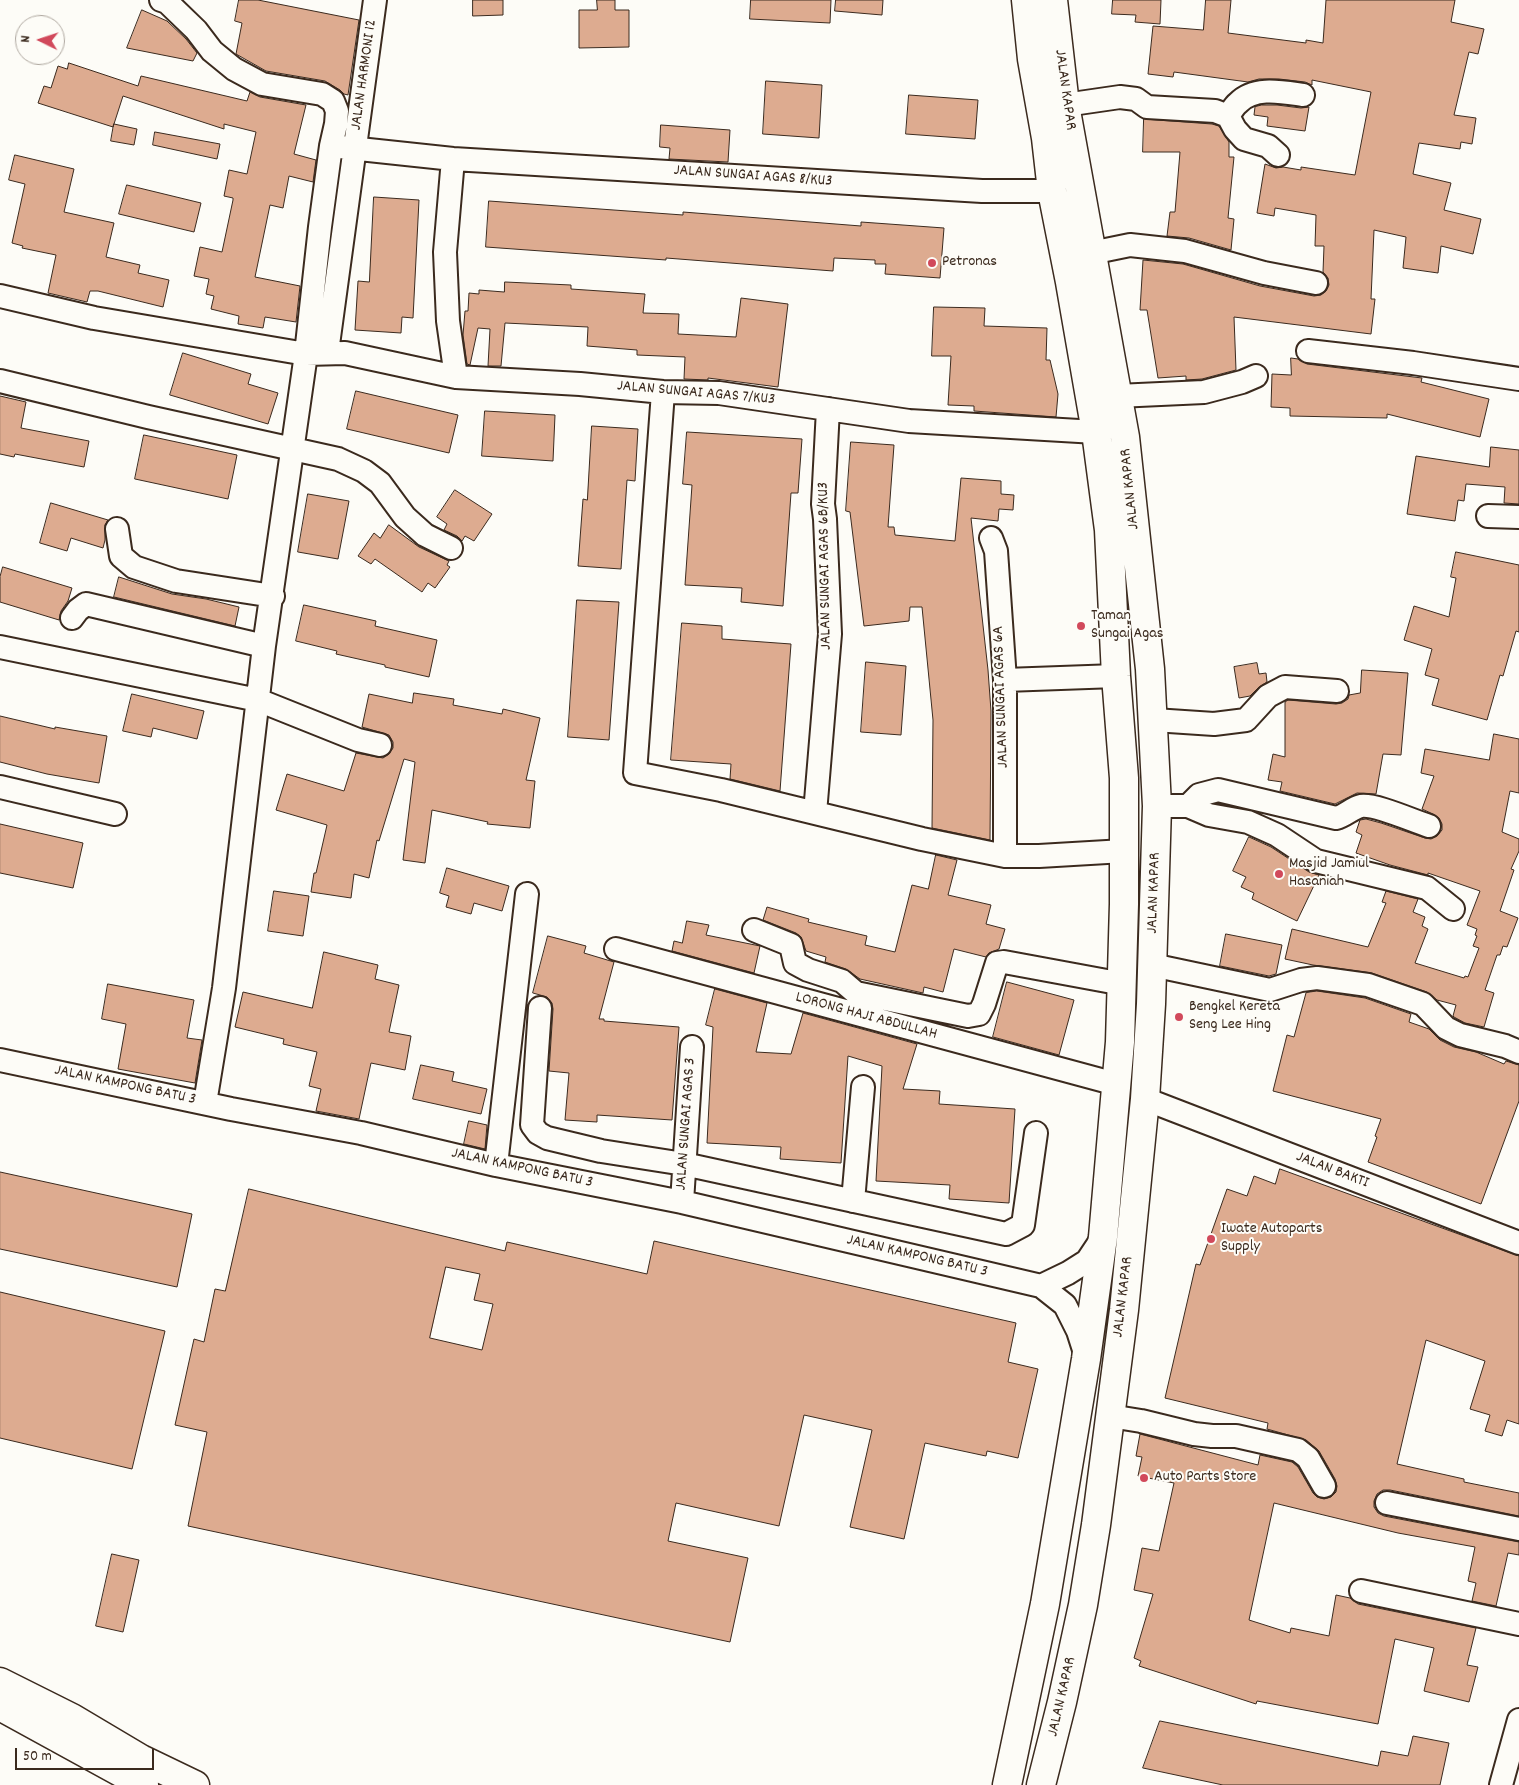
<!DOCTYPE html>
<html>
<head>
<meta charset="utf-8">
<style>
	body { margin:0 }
	#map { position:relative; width:1519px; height:1785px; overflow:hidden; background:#fdfcf7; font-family:Dekko,sans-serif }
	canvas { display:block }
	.north { position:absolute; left:15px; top:15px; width:50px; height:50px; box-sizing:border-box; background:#fdfcf7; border:1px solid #afa8a0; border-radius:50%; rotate:274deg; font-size:14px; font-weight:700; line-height:20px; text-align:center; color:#3b2a1e }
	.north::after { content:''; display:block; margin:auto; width:18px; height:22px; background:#d1495b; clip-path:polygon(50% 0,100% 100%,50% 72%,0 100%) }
	.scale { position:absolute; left:15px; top:1748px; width:139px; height:22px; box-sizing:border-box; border:2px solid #3b2a1e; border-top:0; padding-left:6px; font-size:15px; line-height:18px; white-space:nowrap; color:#3b2a1e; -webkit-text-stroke:4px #fdfcf7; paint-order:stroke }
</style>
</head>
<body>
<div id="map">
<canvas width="1519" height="1785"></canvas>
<div class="north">N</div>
<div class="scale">50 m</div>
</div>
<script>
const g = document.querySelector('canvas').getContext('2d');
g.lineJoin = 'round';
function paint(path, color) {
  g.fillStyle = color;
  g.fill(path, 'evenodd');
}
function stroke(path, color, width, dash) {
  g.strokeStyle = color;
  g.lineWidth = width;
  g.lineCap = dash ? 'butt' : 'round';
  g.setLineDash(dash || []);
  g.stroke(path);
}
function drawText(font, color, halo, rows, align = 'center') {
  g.font = font + ' Dekko,sans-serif';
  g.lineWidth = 4;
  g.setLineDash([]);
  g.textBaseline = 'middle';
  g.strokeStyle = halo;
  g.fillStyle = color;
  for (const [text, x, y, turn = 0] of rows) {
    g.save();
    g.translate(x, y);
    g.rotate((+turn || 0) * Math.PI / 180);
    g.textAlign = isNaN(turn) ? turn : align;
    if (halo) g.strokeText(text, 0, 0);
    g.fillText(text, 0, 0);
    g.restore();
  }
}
const building = new Path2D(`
	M239 0H258L359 20 348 95 344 94 340 90 325 81 266 71 236 54 242 23 235 21Z
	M473 0H503V15L473 16Z
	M597 0H615V10H629V47L579 48V10H597Z
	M751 0H831L830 23 750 19Z
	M836 0H883L882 15 835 11Z
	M1113 0H1161L1160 24 1135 22 1136 15 1112 14Z
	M1206 0H1231L1228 33 1306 43V40L1323 43 1326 0H1455L1451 22 1484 29 1478 54 1469 52 1454 115 1476 118 1472 144 1461 142 1460 149 1419 143 1413 174 1451 183 1444 210 1481 219 1473 254 1441 246 1438 273 1403 268 1406 237 1374 230 1371 299H1375L1371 334 1234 317 1236 370 1202 379 1186 380V376L1158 378 1147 310H1140L1143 260 1183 264 1260 286 1314 296 1321 295 1326 291 1329 285 1328 278 1323 272 1324 246H1315L1316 215 1275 208 1274 216 1257 213 1265 164 1276 168 1283 167 1301 170V167L1355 175 1371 92 1312 80V85L1305 82 1279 79H1259L1248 82 1174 72 1173 77 1148 74 1153 26 1203 30Z
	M142 10 167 21 186 39 197 53 193 61 127 48Z
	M69 63 138 86 141 76 247 101 250 92 260 97 306 105 294 154 316 160 313 182 289 176 283 208 270 205 255 277 300 286 296 322 265 317 263 328 238 324 239 316 211 309 214 296 206 294 209 279 194 276 200 247 222 252 233 200V198L224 196 229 170 247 174 256 132 224 124V129L123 96 113 127 38 103 44 86 51 88 58 66 67 69Z
	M766 81 822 85 819 138 763 134Z
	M909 95 978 100 975 139 906 134Z
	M1262 105H1277L1301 108 1309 107 1305 131 1267 126 1268 117 1254 115 1255 107Z
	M1144 119 1212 124 1219 126 1229 142V157H1234L1228 218 1234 219 1231 250 1189 238 1167 236 1170 212H1175L1180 152H1143Z
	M114 124 137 129 134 145 111 141Z
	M661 125 730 130 728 162 669 159 670 148 660 147Z
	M155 132 220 144 217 159 153 145Z
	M15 155 74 169 64 212 114 223 106 257 140 265 138 273 169 280 163 307 98 291H90L87 302 48 293 56 255 22 248 23 246 12 243 25 184 9 180Z
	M127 185 201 203 194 232 119 214Z
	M374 197 419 200 413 318 402 317 401 333 355 330 358 281 369 282Z
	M489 201 683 215V212L861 226V222L944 228 940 278 885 274 886 264H875V260L834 258 833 271 666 258V260L486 247Z
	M505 282 571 285V289L645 294 643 313 679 314 678 334 736 337 741 298 788 304 778 387 708 378V380L684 379 685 357 637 355V350L587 346 588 327 505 323 501 366H488L490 329 478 328 470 365 467 364 463 335 465 311H468L469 293 479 294V290L504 292Z
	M934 307 985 308 984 326 1047 328 1046 360H1050L1058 394 1056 417 974 411V406L948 405 951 356H932Z
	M183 353 251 374 248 384 278 393 268 424 170 395Z
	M1291 358 1298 359 1307 364 1422 378 1421 382 1489 399 1480 437 1387 414V418L1290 416V408L1271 407 1272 374 1291 375Z
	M356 391 458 415 449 453 347 429Z
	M0 396 26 402 21 428 89 441 84 467 15 454 14 457 0 454Z
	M485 411 555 415 553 461 482 456Z
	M592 426 638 429 635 481 627 480 621 569 578 566 583 499 587 500Z
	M687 432 802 439 798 493H791L783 606 741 602 742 588 685 585 692 485 683 484Z
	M144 435 237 455 228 499 135 479Z
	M851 442 894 445 888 527H894L895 535 955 541 961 478 1001 481V494L1014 495 1013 510 999 509 998 521 971 518 988 670 991 711 990 840 932 828 933 720 922 607H910L909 621 864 626 850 512 846 511Z
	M1491 447 1519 450V504L1504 503 1505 487 1466 484 1464 501 1458 500 1455 521 1407 514 1416 456 1489 467Z
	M455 490 492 514 474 541 465 536 462 541 457 536 444 530 447 524 437 517Z
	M308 494 349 501 338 559 298 552Z
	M51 503 108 520 105 525V540L103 548 71 538 67 551 40 543Z
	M389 525 419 547 449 561 447 565 450 567 435 588 428 583 422 592 375 559 371 564 358 556 374 533 380 538Z
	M1456 552 1519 565V632L1516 631 1503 676 1500 675 1487 720 1432 705 1439 679 1425 675 1432 649 1404 640 1414 606 1449 617 1456 578 1451 577Z
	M3 567 72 588 68 601 61 611 59 620 0 602V577Z
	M119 577 172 594 206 599 239 607 235 626 114 597Z
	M577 600 619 602 609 740 568 737Z
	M304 605 376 621 375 626 437 640 429 677 385 667V665L336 654 337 651 296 641Z
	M682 623 722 626V639L791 644 780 791 730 779 731 764 671 760Z
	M866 662 906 666 901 735 861 732Z
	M1257 663 1259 674 1266 673 1267 682 1259 687 1250 696 1239 698 1234 667Z
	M1362 670 1408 673 1401 755 1383 754 1376 794 1357 793 1335 804 1280 791 1282 782 1268 780 1273 754 1285 757V702L1288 700 1336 704 1342 703 1348 699 1349 695 1360 693Z
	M414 693 454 699 453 705 502 714 503 709 540 718 526 780 535 781 530 828 487 824 488 822 432 810 425 863 403 860 415 762 404 759 379 841 377 840 369 878 354 874 351 898 311 892 314 873H316L327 825 276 810 287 774 344 791 356 753 383 758 389 754 393 748V742L389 735 362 727 369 694 412 703Z
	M132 694 204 711 197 739 153 728 151 737 123 731Z
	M0 716 55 729V727L107 736 99 783 47 774 0 762Z
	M1494 734 1519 739V793L1510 791 1502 832 1519 839V851L1511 869 1514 870 1500 911 1518 918 1507 947 1503 946 1500 955H1497L1485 990 1494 993 1484 1027 1465 1023 1454 1017 1453 1016 1456 1005 1437 1000 1427 992 1372 973 1313 965 1285 959 1292 929 1368 947 1386 903 1382 902 1386 891 1418 899 1413 912 1425 917 1422 926 1428 929 1415 963 1464 978 1465 976 1468 977 1479 948 1473 946 1477 936 1475 935 1477 929 1467 925 1480 891 1428 873V875L1390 865 1356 853 1362 835 1356 832 1360 820 1366 819 1381 823 1425 838 1431 839 1437 836 1442 830V824L1439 818 1433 814 1422 809 1434 776 1421 773 1425 749 1489 760Z
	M0 824 83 843 73 888 0 873Z
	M1249 837 1271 847 1309 872 1319 875 1297 921 1252 899 1254 893 1241 887 1246 877 1233 871Z
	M936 855 957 860 948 895 991 905 986 924 1005 929 999 949 989 953 986 957 954 949 943 992 924 987 923 993 860 979 846 969 825 962 826 957 806 951 801 937 796 933 763 920 767 907 809 919 808 922 867 936 865 945 895 952 912 885 928 889Z
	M447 868 509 886 502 911 474 903 471 914 446 907 449 896 440 893Z
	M274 891 309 896 303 936 268 931Z
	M687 921 709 925 706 935 760 946 754 973 672 951 674 941 682 943Z
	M1226 934 1282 945 1276 974 1269 976 1220 966Z
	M548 936 586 946 584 953 614 962 599 1019H604V1021L679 1027 672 1120 597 1115V1122L565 1120 569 1073 549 1071 553 1009 552 1003 547 997 533 993Z
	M324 952 378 965 375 979 399 985 389 1032 411 1036 405 1070 371 1063 359 1119 316 1111 321 1089 309 1086 317 1052 283 1044 284 1039 235 1027 243 992 312 1008Z
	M1007 982 1074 1000 1059 1055 993 1037Z
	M108 984 194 1000 187 1038 202 1040 195 1083 118 1069 126 1024 102 1019Z
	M715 989 767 1003 756 1052 791 1054 803 1013 917 1044 903 1089 940 1091 939 1104 1015 1109 1009 1203 949 1199 950 1185 876 1181 882 1066 848 1056 841 1163 780 1159 781 1147 707 1143 713 1027 706 1025Z
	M1317 991 1365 998 1411 1014 1409 1022 1429 1029 1440 1040 1454 1047 1476 1052 1504 1064 1506 1061 1519 1065V1101L1481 1204 1368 1162 1377 1137 1375 1136 1381 1119 1273 1091 1287 1035 1294 1037 1306 993Z
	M421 1065 454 1072 452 1081 487 1089 481 1114 413 1099Z
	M469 1121 487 1125 485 1149 464 1144Z
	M1280 1169 1519 1256V1424L1507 1420 1502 1436 1485 1431 1490 1415 1470 1409 1485 1361 1426 1340 1397 1464 1464 1479V1482L1519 1493V1516L1390 1490H1383L1377 1494 1374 1501V1507L1378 1513 1384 1516 1519 1542V1555L1508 1553 1496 1606 1472 1601 1476 1583 1468 1581 1475 1547 1398 1533 1274 1503 1249 1620 1290 1633 1291 1628 1329 1636 1336 1595 1350 1598 1358 1604 1476 1628 1467 1665 1478 1667 1469 1702 1424 1691 1434 1648 1395 1639 1378 1724 1257 1701 1256 1704 1139 1666 1141 1661 1134 1658 1153 1594 1134 1590 1142 1548 1159 1551 1174 1483 1138 1476 1142 1457 1136 1456 1140 1434 1258 1465 1260 1455 1292 1462 1298 1467 1313 1493 1317 1497 1324 1499 1331 1497 1336 1492 1337 1486 1335 1479 1319 1451 1306 1440 1267 1429 1268 1423 1165 1398 1196 1264 1200 1265 1227 1189 1247 1196 1254 1176 1275 1184Z
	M0 1172 192 1214 177 1287 0 1249Z
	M249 1189 505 1251 507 1242 647 1274 654 1241 1016 1323 1008 1362 1038 1369 1018 1458 987 1451 986 1456 925 1443 904 1539 850 1527 872 1430 804 1415 779 1526 676 1503 668 1541 748 1558 730 1642 188 1526 207 1432 175 1425 194 1339 204 1342 215 1289 225 1291ZM446 1267 480 1274 474 1300 493 1304 482 1350 430 1338Z
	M0 1292 165 1331 132 1469 0 1438Z
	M112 1554 139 1560 123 1632 96 1626Z
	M1160 1721 1378 1766 1381 1751 1408 1756 1413 1736 1449 1743 1440 1785H1223L1143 1768Z`);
const minor = new Path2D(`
	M1065 105 1120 97 1136 99 1147 107 1215 111 1228 116 1235 129 1244 139 1268 146 1278 155
	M1228 116C1231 112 1234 106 1238 103 1254 86 1282 92 1303 95
	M331 146 453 159 982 191H1052
	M453 159 445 252 448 321 456 377
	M1091 253 1130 245 1185 251 1264 273 1316 283
	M0 296 94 318 306 354 320 227 331 146 336 124 337 111 333 101 322 94 262 84 234 69 212 51 196 30 167 2 161 0
	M1308 351 1413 363 1519 379
	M327 352 375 0
	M0 381 148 417 338 459 364 471 380 483 405 517 425 535 451 548
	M663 392 635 773 721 790 922 839 1005 856H1039L1124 851
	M1117 396 1204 392 1242 382 1256 376
	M1488 516 1519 517
	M117 529 121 556 134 567 176 581 273 596
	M991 538 996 551 1005 680V856
	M72 618 78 610 86 604 264 646
	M0 647 258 700 358 740 380 745
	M1005 680 1116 676
	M1154 720 1214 724 1246 720 1268 696 1285 687 1337 691
	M0 787 115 814
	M1157 806H1188L1209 815 1248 822 1277 835 1316 861 1427 888 1453 909
	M1188 806 1199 795 1218 790 1336 818C1345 816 1352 808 1361 806 1376 804 1413 821 1429 826
	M815 813 830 634 825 519 823 504 828 409
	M754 930 791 945 795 963 808 970 842 981 856 993 968 1016 979 1014 984 1004 997 963 1004 962 1123 984
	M616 949 1116 1084
	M1152 965 1270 990 1301 980 1317 978 1368 985 1423 1004 1446 1028 1460 1035 1505 1046 1519 1052
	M540 1008 532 1125 538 1133 547 1138 601 1151 684 1164 1006 1234 1023 1225 1036 1133
	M0 1060 231 1109 361 1133 496 1165 682 1202 1041 1286 1065 1305 1078 1331 1086 1356
	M1145 1099 1519 1243
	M205 1103 224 988 264 646 306 354 345 353 456 377 580 384 663 392 719 393 909 421 1096 432
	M496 1165 527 894
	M853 1201 863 1087
	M682 1202 692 1047
	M1041 1286 1068 1273 1087 1261 1103 1237
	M1110 1416 1141 1421 1194 1434 1212 1436H1236L1298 1450 1308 1458 1324 1486
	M1387 1503 1519 1529
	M1361 1591 1519 1624
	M1501 1785 1519 1720`);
const trunk = new Path2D(`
	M1007 1785 1045 1604 1086 1359 1103 1237 1120 1042 1124 904V778L1116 676 1109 530 1096 432 1070 282 1052 191 1046 138 1032 59 1026 0
	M1041 1785 1062 1702 1083 1605 1096 1525 1124 1310 1145 1099 1151 1004 1157 806 1150 669 1125 437 1065 105 1053 0`);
const motorway = new Path2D(`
	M0 1682 72 1718 141 1759 195 1785
	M0 1706 144 1785`);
const markers = [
	[932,263,5,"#d1495b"],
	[1081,626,5,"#d1495b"],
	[1279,874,5,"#d1495b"],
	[1179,1017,5,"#d1495b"],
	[1211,1239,5,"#d1495b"],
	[1144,1478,5,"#d1495b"]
];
const streetNames = [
	["JALAN HARMONI 12",365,75,-82],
	["JALAN KAPAR",1064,90,82],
	["JALAN SUNGAI AGAS 8/KU3",753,177,4],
	["JALAN SUNGAI AGAS 7/KU3",696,394,5],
	["JALAN KAPAR",1131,489,-96],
	["JALAN SUNGAI AGAS 6B/KU3",826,566,-91],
	["JALAN SUNGAI AGAS 6A",1002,697,-92],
	["JALAN KAPAR",1155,893,-88],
	["LORONG HAJI ABDULLAH",866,1017,15],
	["JALAN KAMPONG BATU 3",125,1086,12],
	["JALAN SUNGAI AGAS 3",687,1124,-86],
	["JALAN KAMPONG BATU 3",522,1169,12],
	["JALAN BAKTI",1332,1171,21],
	["JALAN KAMPONG BATU 3",917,1257,13],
	["JALAN KAPAR",1124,1297,-83],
	["JALAN KAPAR",1063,1697,-77]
];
const poiNames = [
	["Petronas",942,263],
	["Taman",1091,617],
	["Sungai Agas",1091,635],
	["Masjid Jamiul",1289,865],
	["Hasaniah",1289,883],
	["Bengkel Kereta",1189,1008],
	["Seng Lee Hing",1189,1026],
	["Iwate Autoparts",1221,1230],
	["Supply",1221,1248],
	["Auto Parts Store",1154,1478]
];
paint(building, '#ddab90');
stroke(building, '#3b2a1e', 1);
stroke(minor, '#3b2a1e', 26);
stroke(trunk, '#3b2a1e', 31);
stroke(motorway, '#3b2a1e', 31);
stroke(minor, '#fdfcf7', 22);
stroke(trunk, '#fdfcf7', 28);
stroke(motorway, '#fdfcf7', 28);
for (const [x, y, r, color] of markers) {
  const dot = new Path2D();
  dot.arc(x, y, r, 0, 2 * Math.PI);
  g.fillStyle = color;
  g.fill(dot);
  stroke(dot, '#fdfcf7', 2);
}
drawText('16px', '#3b2a1e', '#fdfcf7', streetNames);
drawText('16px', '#3b2a1e', '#fdfcf7', poiNames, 'left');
</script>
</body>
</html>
